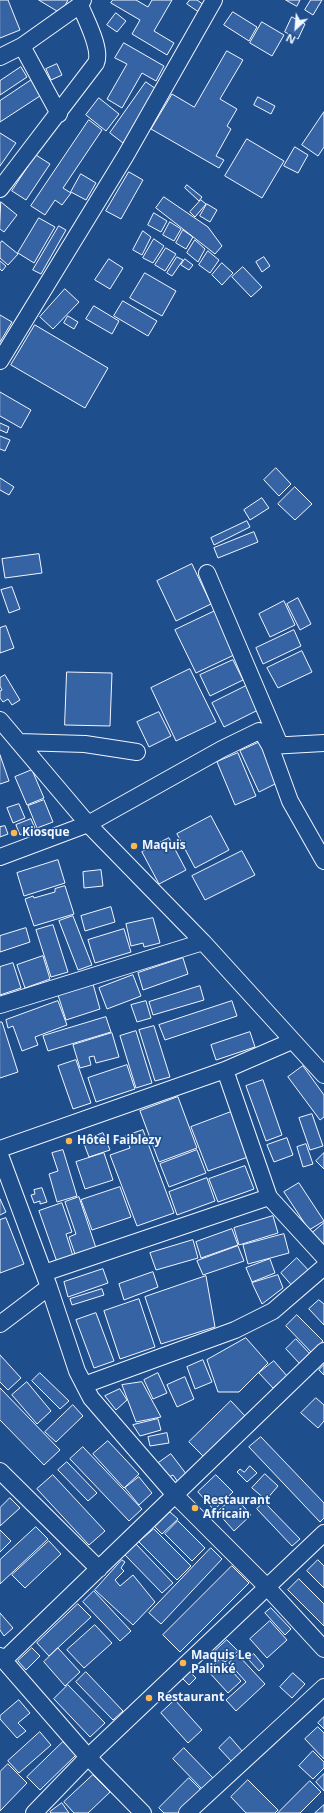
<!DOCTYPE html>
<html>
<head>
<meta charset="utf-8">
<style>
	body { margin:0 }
	#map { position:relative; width:324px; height:1813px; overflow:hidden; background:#1f4e8c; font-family:"Open Sans",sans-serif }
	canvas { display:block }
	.north { position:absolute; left:276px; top:8px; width:40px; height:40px; -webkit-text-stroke:3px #1f4e8c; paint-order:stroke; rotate:206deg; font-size:11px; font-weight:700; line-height:16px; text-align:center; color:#f2f6ff }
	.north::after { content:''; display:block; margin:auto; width:14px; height:18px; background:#f2f6ff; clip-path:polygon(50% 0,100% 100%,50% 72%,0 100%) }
</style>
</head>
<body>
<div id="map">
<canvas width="324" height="1813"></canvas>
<div class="north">N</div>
</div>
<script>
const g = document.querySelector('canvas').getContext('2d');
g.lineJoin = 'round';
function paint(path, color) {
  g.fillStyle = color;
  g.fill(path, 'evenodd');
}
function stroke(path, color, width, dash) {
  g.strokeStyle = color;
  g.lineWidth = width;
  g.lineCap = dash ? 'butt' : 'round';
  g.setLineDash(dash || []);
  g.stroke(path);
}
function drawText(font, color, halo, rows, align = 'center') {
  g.font = font + ' "Open Sans",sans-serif';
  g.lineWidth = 3;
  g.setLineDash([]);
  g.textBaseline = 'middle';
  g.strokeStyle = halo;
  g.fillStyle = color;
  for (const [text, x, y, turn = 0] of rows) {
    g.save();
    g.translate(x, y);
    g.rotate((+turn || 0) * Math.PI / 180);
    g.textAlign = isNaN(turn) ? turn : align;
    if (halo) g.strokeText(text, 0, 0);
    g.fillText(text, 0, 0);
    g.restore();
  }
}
const building = new Path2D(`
	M0 0H8L20 30 0 38Z
	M39 0H68L61 13Z
	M113 0H136L148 7 152 0H172L154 31 174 43 167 55 132 34 140 20 111 3Z
	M190 0H197L208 8 203 15 187 4Z
	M286 0H300L297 6Z
	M311 0H322L313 15 305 10Z
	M233 12 257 27 249 41 224 25Z
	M116 13 126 21 117 32 107 25Z
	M292 17 305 24 298 39 285 32Z
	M262 22 284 35 272 56 250 43Z
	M124 43 164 66 156 81 142 73 122 108 107 99 127 64 115 58Z
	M227 51 243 60 220 99 237 109 227 126 231 129 216 156 224 160 219 168 151 129 172 94 194 107Z
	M57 64 62 75 51 80 46 69Z
	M21 67 27 77 0 95V81Z
	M33 79 43 94 0 122V101Z
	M146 82 159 91 123 143 110 133Z
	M258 97 275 106 271 114 254 105Z
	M99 98 119 114 106 131 86 115Z
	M324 112V147L318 156 302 145Z
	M89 120 102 130 63 188 71 193 62 205 55 200 45 215 31 206Z
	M0 133 16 143 0 166Z
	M247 139 284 161 262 198 225 176Z
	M295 147 308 155 298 173 284 166Z
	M36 155 50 164 26 200 12 191Z
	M129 172 143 180 121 219 106 211Z
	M81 174 96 183 86 200 71 192Z
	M187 185 202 197 199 201 185 188Z
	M164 197 208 227 222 246 215 254 156 208Z
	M201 200 206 204 195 217 190 212Z
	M1 202 17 215 4 232 0 229Z
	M207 204 217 210 210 222 200 216Z
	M154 213 167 221 161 232 148 225Z
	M39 218 55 227 34 263 18 253Z
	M170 222 181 229 174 241 163 235Z
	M59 226 66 230 41 274 33 270Z
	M183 230 193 237 186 249 176 243Z
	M143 231 151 237 142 255 133 250Z
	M154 239 164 246 153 263 143 258Z
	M195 240 205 249 198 262 187 253Z
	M2 241 18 254 8 265 0 258V244Z
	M166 248 176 254 165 271 155 265Z
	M208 251 219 260 210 273 199 265Z
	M177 257 183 260 172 276 167 273Z
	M264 257 270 266 262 272 256 262Z
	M109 259 123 268 110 289 95 280Z
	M185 259 193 265 189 270 181 265Z
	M0 261 6 266 2 271 0 269Z
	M222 263 233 273 222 285 212 275Z
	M243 267 262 287 251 297 232 277Z
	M145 273 176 291 162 316 130 298Z
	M65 289 79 302 53 329 40 317Z
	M123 301 157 321 148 336 114 316Z
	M94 306 119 321 112 334 86 319Z
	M0 315 12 322 0 342Z
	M68 316 78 322 74 329 64 323Z
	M35 325 108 368 85 408 11 365Z
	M0 392 31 410 21 428 0 416Z
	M0 423 9 427 7 433 0 430Z
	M0 436 10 440 5 451 0 449Z
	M276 468 291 484 279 496 264 480Z
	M0 478 14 487 9 495 0 490Z
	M295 487 312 504 295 520 278 504Z
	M262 498 269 508 250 520 244 510Z
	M247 521 250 527 214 545 211 538Z
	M254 532 258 542 218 558 214 548Z
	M39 554 42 573 5 578 2 559Z
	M192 564 211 604 176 621 157 581Z
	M12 587 20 609 9 613 1 590Z
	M298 598 311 624 300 630 287 604Z
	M284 601 295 625 270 637 259 614Z
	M215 611 236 654 196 673 175 630Z
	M6 626 14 648 0 653V628Z
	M294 630 301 646 263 664 256 648Z
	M302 651 312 672 278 688 267 668Z
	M233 660 243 680 210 696 200 675Z
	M190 669 216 722 176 741 151 688Z
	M67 672 112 673 110 726 65 725Z
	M5 675 20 700 12 705 8 699 3 702 0 698V691L2 690 0 686V678Z
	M248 685 260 709 224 727 212 703Z
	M159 712 171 736 149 747 137 722Z
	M260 742 279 782 259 792 240 751Z
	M238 753 256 796 235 805 217 762Z
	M0 755 9 781 0 784Z
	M32 770 44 798 27 805 15 777Z
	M44 800 53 822 37 828 28 806Z
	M19 804 25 818 13 823 7 808Z
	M211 816 229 850 195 868 177 834Z
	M31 819 35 828 20 835 16 825Z
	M5 826 8 834 0 837V827Z
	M169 838 186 870 159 884 142 852Z
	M242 851 255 875 205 900 192 876Z
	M58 860 65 883 24 896 17 873Z
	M101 870 103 886 84 888 83 872Z
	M65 886 74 914 34 926 25 899 33 896 34 898 55 892V889Z
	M111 907 115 922 85 931 81 916Z
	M73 916 92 965 78 970 59 921Z
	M153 918 160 943 144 947 143 943 131 946 126 924Z
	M53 925 68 972 51 977 36 930Z
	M26 928 30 942 0 952V936Z
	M124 929 131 952 95 963 88 940Z
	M43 956 50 979 25 988 17 965Z
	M183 958 188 974 143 990 138 973Z
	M13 963 21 988 0 995V967Z
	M133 975 141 996 107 1009 99 988Z
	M93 984 100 1009 66 1020 58 995Z
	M200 986 204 1000 153 1015 149 1002Z
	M58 1001 67 1025 35 1037 38 1045 22 1051 13 1026 8 1028 6 1020Z
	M146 1001 151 1018 137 1022 131 1005Z
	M232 1001 237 1016 165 1040 159 1025Z
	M106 1017 111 1032 48 1051 43 1036Z
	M0 1022H2L18 1072 0 1078Z
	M154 1026 170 1077 155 1081 139 1030Z
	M136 1031 152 1083 136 1088 120 1036Z
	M250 1032 255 1047 216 1060 211 1045Z
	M112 1033 119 1057 96 1063 94 1056 89 1057 91 1065 80 1068 73 1045Z
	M76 1060 91 1103 73 1109 58 1066Z
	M127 1065 135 1089 96 1102 88 1078Z
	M303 1066 324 1095V1117L320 1120 288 1077Z
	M263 1080 282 1135 266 1141 246 1086Z
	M178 1097 197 1148 159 1162 140 1111Z
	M231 1112 248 1157 208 1171 191 1127Z
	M312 1114 323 1146 310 1150 299 1118Z
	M143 1130 174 1213 137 1226 110 1155 130 1148 126 1136Z
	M103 1133 110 1150 89 1157 83 1141Z
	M287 1138 293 1155 274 1162 267 1145Z
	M306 1144 313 1164 303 1167 297 1147Z
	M63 1150 77 1196 57 1202 49 1174 58 1171 52 1153Z
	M197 1150 206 1173 169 1187 160 1164Z
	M104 1153 113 1180 85 1189 76 1162Z
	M324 1153V1169L316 1161Z
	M245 1166 254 1189 218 1202 209 1179Z
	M207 1178 215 1201 177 1215 169 1192Z
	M299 1183 324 1221 309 1230 284 1192Z
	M120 1187 131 1217 92 1230 81 1200Z
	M42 1188 47 1202 40 1204V1201L34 1203 31 1195 35 1194 34 1190Z
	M79 1197 96 1248 75 1254 69 1237 76 1234 65 1202Z
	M0 1199 6 1212 0 1215Z
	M62 1203 72 1232 66 1234 73 1256 57 1262 39 1211Z
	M273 1216 278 1233 239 1245 234 1228Z
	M6 1218 24 1264 0 1273V1220Z
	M324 1223V1248L311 1234Z
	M232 1229 238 1245 201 1258 196 1242Z
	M284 1234 289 1253 248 1264 243 1245Z
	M193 1240 198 1258 156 1270 150 1253Z
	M238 1246 244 1261 203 1275 197 1261Z
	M297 1258 311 1273 294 1288 281 1273Z
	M270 1259 275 1273 252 1282 246 1268Z
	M103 1269 108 1283 68 1297 64 1282Z
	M153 1272 158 1287 124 1300 119 1284Z
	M278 1275 283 1288 262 1304 252 1283Z
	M206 1276 215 1327 161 1344 145 1297Z
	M102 1289 104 1295 72 1305 70 1299Z
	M139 1299 155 1347 120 1359 104 1311Z
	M319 1300 324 1304V1325L309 1309Z
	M96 1313 114 1361 94 1368 76 1320Z
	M297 1315 323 1341 311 1352 286 1326Z
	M246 1338 268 1363 239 1392H218L207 1360Z
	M296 1339 311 1355 301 1365 286 1349Z
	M0 1355 21 1378 8 1390 0 1382Z
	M203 1360 212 1382 195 1389 187 1367Z
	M274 1361 287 1376 273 1388 259 1373Z
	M324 1365V1375L319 1370Z
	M40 1373 69 1401 60 1409 32 1381Z
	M158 1373 167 1393 153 1399 144 1380Z
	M185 1377 194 1399 177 1407 167 1385Z
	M27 1382 51 1411 37 1424 12 1395Z
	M142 1382 161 1417 136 1422 122 1385Z
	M0 1388 60 1450 44 1465 0 1420Z
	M120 1389 127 1400 116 1410 105 1396Z
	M316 1398 324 1405V1421L318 1428 301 1413Z
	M231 1401 245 1416 204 1457 189 1442Z
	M73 1405 83 1416 56 1442 45 1432Z
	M158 1419 161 1430 140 1436 133 1425Z
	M167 1433 169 1443 150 1446 148 1437Z
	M261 1437 324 1503V1518L320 1522 249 1447Z
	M108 1441 139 1474 124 1488 93 1454Z
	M83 1447 142 1509 129 1521 70 1459Z
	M171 1454 187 1475 178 1482 173 1475 167 1478 157 1464Z
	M67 1462 97 1493 88 1501 58 1470Z
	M250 1466 257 1473 247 1482 237 1472 240 1469 244 1472Z
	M265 1474 278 1486 266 1500 252 1488Z
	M53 1475 105 1531 89 1545 37 1489Z
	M216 1475 233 1492 214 1510 198 1492Z
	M139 1477 152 1493 139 1505 125 1488Z
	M235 1497 251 1515 234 1531 217 1512Z
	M10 1498 20 1508 0 1526V1508Z
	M264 1502 300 1539 292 1546 257 1509Z
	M170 1512 178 1519 162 1534 155 1527Z
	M178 1521 205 1548 192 1561 165 1534Z
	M36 1527 48 1539 0 1584V1560Z
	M154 1529 191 1566 177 1580 139 1542Z
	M0 1530 11 1541 0 1552Z
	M49 1541 61 1554 25 1588 12 1575Z
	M136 1544 173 1583 162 1593 125 1555Z
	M211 1548 222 1559 161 1624 149 1613Z
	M122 1560 125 1562 121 1568 124 1571 115 1580 120 1586 133 1575 155 1602 133 1625 95 1590Z
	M318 1560 324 1566V1588L307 1571Z
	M232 1566 249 1583 180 1652 163 1635Z
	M299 1579 324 1604V1626L288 1590Z
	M94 1591 131 1631 120 1641 83 1602Z
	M78 1604 91 1617 49 1656 37 1643Z
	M271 1608 291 1629 285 1635 265 1613Z
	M0 1613 13 1628 4 1636 0 1630Z
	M270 1621 287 1640 267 1658 250 1639Z
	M95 1625 112 1643 84 1668 67 1650Z
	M227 1640 238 1651 225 1662 215 1651Z
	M32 1648 40 1656 26 1670 18 1661Z
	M58 1648 80 1672 65 1686 44 1662Z
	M254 1654 264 1666 259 1671 248 1659Z
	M238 1655 265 1684 236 1711 226 1700 246 1682 229 1663Z
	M221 1659 241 1681 228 1693 208 1671Z
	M86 1672 123 1711 113 1720 76 1682Z
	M190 1672 196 1678 189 1685 183 1679Z
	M293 1673 305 1684 292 1698 280 1687Z
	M68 1685 105 1723 90 1737 54 1699Z
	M19 1700 30 1713 18 1723 26 1731 17 1738 0 1719V1716Z
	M175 1700 202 1730 188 1743 161 1713Z
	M324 1717V1729L318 1723Z
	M318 1727 324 1733V1759L305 1739Z
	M40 1732 51 1745 19 1773 8 1761Z
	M230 1737 243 1752 232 1762 219 1748Z
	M63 1742 76 1755 40 1790 27 1777Z
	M184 1748 213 1778 202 1789 173 1759Z
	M313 1751 324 1762V1768L313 1779 299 1766Z
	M8 1764 27 1783 0 1811V1772Z
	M324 1774V1791L316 1782Z
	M93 1775 110 1792 88 1813H74L64 1802Z
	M189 1778 203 1792 181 1813H164L159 1808Z
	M248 1780 278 1810 275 1813H246L231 1797Z
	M310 1781 321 1792 300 1813H278Z
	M62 1803 69 1813H51L50 1812Z
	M324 1805V1813H315Z`);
const minor = new Path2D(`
	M22 46 59 114
	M0 57 22 46 80 5 83 0
	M0 189 96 63C102 49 86 20 80 5
	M0 361 126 155 214 0
	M207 573 280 745
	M0 720 88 824 203 942 324 1075
	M19 742 85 744 137 752
	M270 746 324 743
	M0 857 88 824 222 749 259 731 263 734 270 746 290 801 324 861
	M0 1005 203 942
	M225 1070 269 1197 324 1257
	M0 1149 225 1070 292 1041
	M0 1155 49 1287 77 1371 91 1398 175 1495 267 1587 324 1649
	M44 1273 269 1197
	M0 1324 49 1287
	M84 1385 235 1330 273 1311 324 1267
	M0 1471 99 1569
	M0 1656 88 1757 143 1813
	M4 1660 324 1351
	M34 1813 88 1757 324 1533
	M187 1813 324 1687`);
const markers = [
	[14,833,4,"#ffb74d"],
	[134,846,4,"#ffb74d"],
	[69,1141,4,"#ffb74d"],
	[195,1508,4,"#ffb74d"],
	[183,1663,4,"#ffb74d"],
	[149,1698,4,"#ffb74d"]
];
const poiNames = [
	["Kiosque",22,833],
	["Maquis",142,846],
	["Hôtel Faiblezy",77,1141],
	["Restaurant",203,1501],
	["Africain",203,1515],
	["Maquis Le",191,1656],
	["Palinké",191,1670],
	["Restaurant",157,1698]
];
paint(building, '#3563a3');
stroke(building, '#f2f6ff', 1);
stroke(minor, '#f2f6ff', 18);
stroke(minor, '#1f4e8c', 16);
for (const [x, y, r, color] of markers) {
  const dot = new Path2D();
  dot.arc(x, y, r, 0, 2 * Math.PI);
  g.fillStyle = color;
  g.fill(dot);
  stroke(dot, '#1f4e8c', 1.5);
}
drawText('bold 12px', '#f2f6ff', '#1f4e8c', poiNames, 'left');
</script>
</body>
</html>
